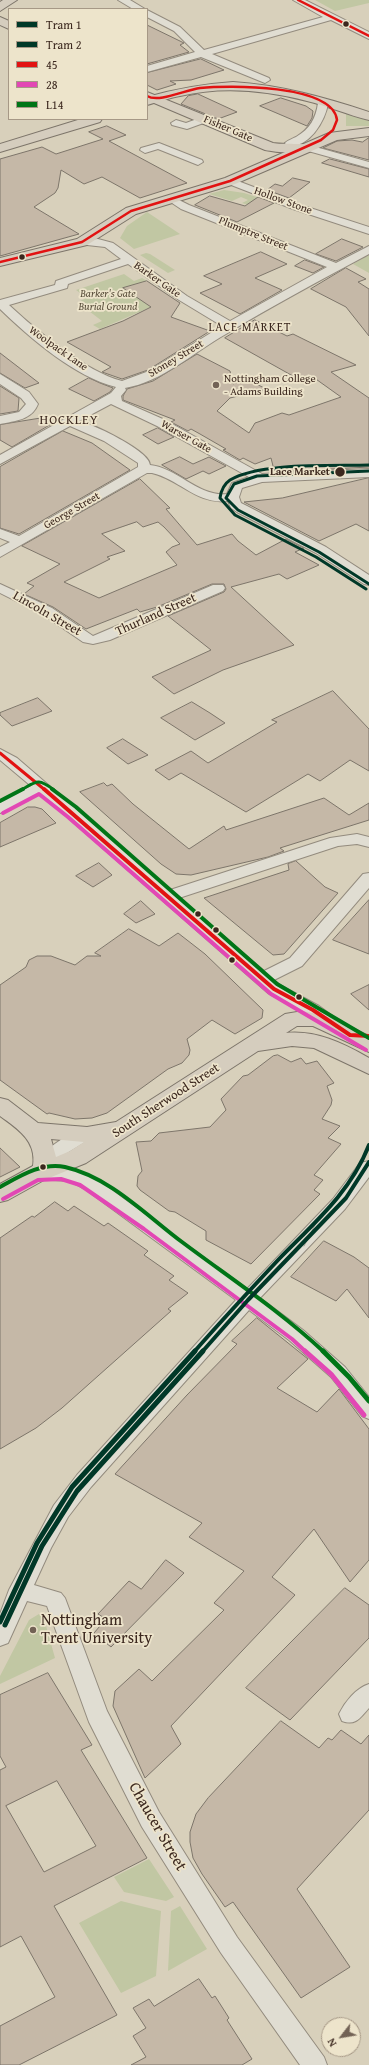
<!DOCTYPE html>
<html>
<head>
<meta charset="utf-8">
<style>
	body { margin:0 }
	#map { position:relative; width:369px; height:2065px; overflow:hidden; background:#d8d0bb; font-family:"Gentium Book Plus",serif }
	canvas { display:block }
	.legend { position:absolute; left:8px; top:8px; width:140px; height:112px; box-sizing:border-box; background:#ede4cb; border:1px solid #a69886; margin:0; padding:5px 7px; list-style:none; font-size:12px; color:#3b271e }
	.legend li { display:flex; align-items:center; gap:8px; height:20px }
	.legend b { width:20px; border:1px solid #a69886 }
	.north { position:absolute; left:321px; top:2017px; width:40px; height:40px; box-sizing:border-box; background:#ede4cb; border:1px solid #a69886; border-radius:50%; rotate:239deg; font-size:11px; font-weight:700; line-height:16px; text-align:center; color:#3b271e }
	.north::after { content:''; display:block; margin:auto; width:14px; height:18px; background:#726255; clip-path:polygon(50% 0,100% 100%,50% 72%,0 100%) }
</style>
</head>
<body>
<div id="map">
<canvas width="369" height="2065"></canvas>
<ul class="legend">
<li><b style="height:5px;background:#003828"></b>Tram 1</li>
<li><b style="height:5px;background:#003828"></b>Tram 2</li>
<li><b style="height:5px;background:#e21212"></b>45</li>
<li><b style="height:5px;background:#e247b4"></b>28</li>
<li><b style="height:5px;background:#007517"></b>L14</li>
</ul>
<div class="north">N</div>
</div>
<script>
const g = document.querySelector('canvas').getContext('2d');
g.lineJoin = 'round';
function paint(path, color) {
  g.fillStyle = color;
  g.fill(path, 'evenodd');
}
function stroke(path, color, width, dash) {
  g.strokeStyle = color;
  g.lineWidth = width;
  g.lineCap = dash ? 'butt' : 'round';
  g.setLineDash(dash || []);
  g.stroke(path);
}
function drawText(font, color, halo, rows, align = 'center') {
  g.font = font + ' "Gentium Book Plus",serif';
  g.lineWidth = 3.5;
  g.setLineDash([]);
  g.textBaseline = 'middle';
  g.strokeStyle = halo;
  g.fillStyle = color;
  for (const [text, x, y, turn = 0] of rows) {
    g.save();
    g.translate(x, y);
    g.rotate((+turn || 0) * Math.PI / 180);
    g.textAlign = isNaN(turn) ? turn : align;
    if (halo) g.strokeText(text, 0, 0);
    g.fillText(text, 0, 0);
    g.restore();
  }
}
const green = new Path2D(`
	M315 0H369V3L335 11Z
	M346 114 369 121V126H346Z
	M224 190 244 193 276 203C265 208 253 207 242 203L248 200 241 197 232 201 209 194Z
	M147 212 180 234 134 249 120 238 127 226Z
	M146 253 150 254 175 270 168 273 140 255Z
	M369 255V273L353 264Z
	M124 274 134 281 142 278 147 281 125 288 151 307 100 329 93 325 102 321 85 308 80 301 87 298 76 290Z
	M39 1614 43 1615 55 1658 0 1684V1676L29 1620Z
	M149 1859 174 1897 166 1901 124 1892 114 1877Z
	M121 1901 161 1911 156 1976 121 1993 79 1923Z
	M180 1906 207 1949 168 1971 171 1911Z`);
const building = new Path2D(`
	M147 25 184 43 180 45 189 52 147 64Z
	M201 59 224 70 191 80 170 81 176 84 157 90 147 85V73Z
	M198 94 237 112 218 119 181 104 188 96Z
	M281 98 306 106 313 111 312 118 307 126 260 106Z
	M107 126 126 135 109 141 187 183 140 198 102 177 84 184 61 170 58 188 55 193 34 207 79 234 0 256V159L42 147 56 154 103 139 89 132Z
	M369 138V160L323 148 337 141 352 140 362 142Z
	M330 159 369 169V177L322 163Z
	M293 178 310 182 289 198 267 190 275 184 282 186Z
	M210 196 245 206 258 197 274 203 237 222 195 205Z
	M342 239 363 247 336 261 316 254Z
	M261 252 287 264 255 278 282 290 240 314 200 293 222 284 204 276Z
	M305 260 324 267 313 273 295 266Z
	M346 268 366 279 358 282 369 289V336L346 307 311 289Z
	M147 281 180 303 171 317 210 331 148 370 122 379 102 372 111 367 67 342 123 321 151 307 123 288Z
	M255 320 287 336 293 334 356 365 331 372 369 398V467L278 472 274 470 271 458 255 464 243 458 240 460 223 450 226 449 200 434 191 429 188 431 171 422 175 420 123 400V396L127 389 153 381 197 354 230 371 233 384 245 378 266 389 230 398 217 411 249 433 255 423 258 422 282 413 289 415 341 397 313 377 300 380 225 338Z
	M0 353 39 383 25 388 0 373Z
	M89 378 100 383 113 388 110 392 94 401 69 389Z
	M0 386 19 398 18 411 0 414Z
	M42 418 53 423 12 447 0 440V425Z
	M158 428 174 437 158 444 143 435Z
	M63 431 92 443 130 470 19 534 0 528V467Z
	M180 457 193 464 209 457 226 466 209 474 203 471 186 479 162 465Z
	M369 478V531L356 524 319 541 244 502 282 498Z
	M140 479 170 508 166 509 197 545 232 534 238 541 256 555 286 539 304 548 295 552 319 565 287 579 279 574 231 587 294 645 223 670 174 694 152 677 211 650 168 616 224 592 226 589 224 584H212L157 607 140 612 137 609 86 629 53 607 24 594 34 586 27 583 60 564 22 546ZM137 522 143 527 158 522 164 527 180 544 172 547 166 552 177 565 99 598 64 582 110 559 107 557 125 551 102 534Z
	M333 691 369 729V771L350 760 320 781 308 774 246 812 181 773 169 780 155 770 191 751 208 763 277 722 272 720Z
	M38 698 52 711 12 726 0 715V713Z
	M192 702 210 713 225 723 195 740 161 718Z
	M123 739 148 755 128 764 107 748Z
	M104 783 107 786 112 784 133 804 189 849 224 826 226 830 324 798 349 815 369 803V820L280 848 284 851 268 857 191 875 176 874 161 864 80 792Z
	M28 807H35L42 809 56 823 0 847V823Z
	M296 861 325 887 338 893 284 954 273 955 204 898 289 870 288 864Z
	M99 863 112 875 93 887 76 876Z
	M369 900V954L333 940Z
	M141 901 155 914 136 923 124 914Z
	M129 929 159 946 178 933 205 954 263 1010 262 1018 235 1034 212 1020 187 1039 190 1050 189 1055 182 1063 168 1069 107 1113 92 1118 75 1119 49 1113 47 1114 0 1080V985L26 967 29 960 37 956H51L75 965 87 956H101L95 953Z
	M369 985V1010L351 994Z
	M278 1055 291 1062 301 1058 306 1064 317 1061 334 1083 327 1086 332 1100 331 1105 322 1119 340 1126 328 1138 341 1144 314 1175 323 1180 314 1190 320 1194 251 1264 206 1240V1231L175 1212 169 1211 140 1190 137 1186 138 1176 142 1171 136 1142 151 1141 159 1133 210 1127 226 1110 221 1099 243 1076 248 1075 273 1056Z
	M0 1148 20 1167 0 1177Z
	M55 1202 68 1211 74 1206 104 1226 108 1223 148 1251 144 1255 174 1276 169 1280 188 1293 168 1309 171 1311 62 1408 36 1428 0 1449V1238L32 1216 34 1217Z
	M324 1241 354 1257 369 1268V1318L347 1289 336 1301 291 1277Z
	M257 1318 308 1359 277 1388 317 1412 339 1389 369 1429V1560L350 1582 314 1529 272 1577 295 1595 171 1726 181 1744 145 1778 113 1706 115 1691 139 1669 152 1681 224 1610 214 1603 244 1571 189 1537 202 1523 115 1474 187 1395 237 1344 232 1341Z
	M166 1560 184 1573 111 1647 94 1633 106 1619 98 1614 129 1581 141 1589Z
	M345 1588 369 1605V1638L290 1720 246 1688Z
	M48 1673 92 1745 81 1750 147 1858 54 1906 117 2015 19 2065H0V2026L55 1997 21 1936 0 1947V1770L6 1767 0 1756V1695ZM57 1781 96 1846 44 1872 6 1806Z
	M281 1721 319 1748 328 1738 332 1740 341 1730 361 1744 369 1735V1810L297 1889 350 1967 301 1998 233 1902 225 1907 202 1874 193 1858 190 1842V1832L196 1814 208 1798Z
	M199 1979 212 1998 215 1996 229 2018 227 2020 252 2059 242 2065H131L146 2057 133 2036 146 2028 133 2008 149 1999 154 2006Z`);
const minor = new Path2D(`
	M118 0H130L145 9H133Z
	M293 0H305L369 32V39L331 20 212 54 269 78 270 80 265 83 201 57 147 72V66L195 52 174 31 147 17V10L180 27 204 50 323 17Z
	M323 100 328 103C326 120 308 151 286 145L285 143C288 140 292 139 296 137 310 129 316 118 318 103Z
	M205 116 210 119 209 121 187 129 172 125 171 123 176 120 186 123Z
	M159 143 202 160 203 162 198 165 158 149 145 153 140 150 141 148Z
	M305 144 369 162V168L301 149 300 147 301 145Z
	M230 178 301 205 369 227V234L293 209 226 183 225 181 226 179Z
	M171 196 189 205 336 263 369 246V254C321 280 272 306 226 334 194 352 162 382 125 388L126 390 121 396 122 401 165 420 262 474 369 469V477L262 482 242 488 239 497 241 503 247 506 326 547 369 575V585L364 584 316 553 237 512 231 508 228 501C197 505 179 479 152 473H147L0 557V547L10 542 0 538V529L19 536 138 467V463L104 441 70 426 0 464V455L111 393 116 387C75 377 30 338 0 309V300L55 285 56 281 121 259 105 247 78 244 76 242 78 240 98 239 113 243 187 296 230 321 327 267 181 209 166 199ZM128 264 179 300 222 326 149 371 122 381C86 372 37 331 9 305L67 288 68 284ZM111 404 157 426 249 477 232 483 227 494C198 497 178 468 150 465 150 451 93 424 79 421Z
	M0 374 29 392 38 404C32 420 15 421 0 424V416L19 412 26 404 21 398 0 384Z
	M0 584 52 608 93 636 213 585H223L225 588 223 591 110 640 93 644 83 642 42 614 0 593Z
	M0 749 17 758 170 890 330 838 357 834 369 837V847L357 844 338 846 179 898 264 971 290 958 363 874 369 873V888L302 966 274 980 280 985 319 1006 342 1023 344 1027 342 1031 336 1033 330 1031 307 1014 268 993 40 793 0 813V802L31 786 0 760Z
	M84 1129 90 1131 93 1135 90 1139 59 1158 52 1167 70 1169 98 1180 247 1289 333 1199 360 1163 369 1161V1177L345 1209 260 1298 303 1330 345 1367 369 1397V1419L362 1416 331 1377 289 1340 249 1310 91 1487 68 1517 51 1548 34 1585 61 1593 65 1598 107 1711 159 1812 237 1937 324 2057 327 2065H300L221 1953 142 1827 89 1722 47 1606 27 1601 8 1643 0 1646V1614L9 1590 54 1505 77 1475 236 1300 85 1189 70 1181 34 1179 31 1169C42 1151 64 1135 84 1129Z
	M369 1684V1708C360 1718 356 1726 342 1721L339 1714C345 1702 356 1688 369 1684Z`);
const major = new Path2D(`
	M3 0H17L0 11V2Z
	M0 17 9 21V29L0 25Z
	M147 92 273 143C281 145 308 142 311 147 305 156 275 152 265 150L147 100Z
	M303 1011 330 1017 369 1036V1052L313 1026H297L286 1033C316 1030 343 1043 369 1058V1074L314 1048 292 1046 258 1051 86 1163 44 1180 8 1200 0 1202V1184L33 1166C37 1141 18 1129 0 1116V1098L8 1100 38 1123 87 1127 116 1122 285 1014ZM51 1139 84 1142 70 1151 56 1157Z`);
const highway = new Path2D(`
	M233 82C280 85 324 97 369 112V120C348 115 328 106 307 101 265 90 222 86 180 96 169 98 158 102 147 105V97C176 89 203 84 233 82Z
	M81 119H102L100 122 0 152V144Z
	M369 128V136L337 140 235 184 136 214 87 245 0 266V258L77 239 126 208 225 178 329 133Z`);
const tram = new Path2D(`
	M304 1246 316 1223 324 1214`);
const bus1Far2 = new Path2D(`
	M298 0 369 36
	M0 262 82 242 131 211 230 181 321 140 333 130 337 120C333 84 227 85 200 88 185 90 159 103 147 96`);
const bus1Far1 = new Path2D(`
	M0 753 45 790`);
const bus1 = new Path2D(`
	M44 789 274 989 313 1010 350 1035 369 1036`);
const bus2Far1 = new Path2D(`
	M3 813 39 794 68 817 271 994 366 1050
	M3 1199 38 1180 61 1179 80 1185 144 1229 292 1339 306 1352`);
const bus2 = new Path2D(`
	M305 1351 331 1374 364 1415`);
const bus3Far2 = new Path2D(`
	M21 790C37 781 38 778 54 790`);
const bus3Far1 = new Path2D(`
	M52 789 76 807 277 984 369 1038
	M0 801 23 789
	M0 1187C20 1176 42 1162 65 1167 110 1177 147 1216 182 1242 230 1278 280 1311 324 1352`);
const bus3 = new Path2D(`
	M323 1351 349 1377 369 1401`);
const tram1Far2 = new Path2D(`
	M369 471 257 476 234 484 226 498 238 510 319 552 369 584`);
const tram1Far1 = new Path2D(`
	M194 1352C222 1320 250 1290 279 1259 313 1224 351 1192 369 1145`);
const tram1 = new Path2D(`
	M0 1622 37 1543 72 1487 195 1351`);
const tram2Far2 = new Path2D(`
	M366 589 316 557 235 515 220 498C221 491 224 484 230 480 259 462 334 466 369 465`);
const tram2Far1 = new Path2D(`
	M202 1352 248 1300 346 1198 369 1162`);
const tram2 = new Path2D(`
	M5 1625 42 1546 77 1491 203 1351`);
const markers = [
	[346,24,3.5,"#3b271e"],
	[22,257,3.5,"#3b271e"],
	[216,385,4,"#726255"],
	[340,472,5.5,"#3b271e"],
	[198,914,3.5,"#3b271e"],
	[216,930,3.5,"#3b271e"],
	[232,960,3.5,"#3b271e"],
	[299,997,3.5,"#3b271e"],
	[43,1167,3.5,"#3b271e"],
	[33,1630,4,"#726255"]
];
const farStreetnames = [
	["Fisher Gate",228,129,23],
	["Hollow Stone",283,201,20],
	["Plumptre Street",253,234,22],
	["Barker Gate",157,280,35],
	["Woolpack Lane",58,349,35],
	["Stoney Street",176,359,-31],
	["Warser Gate",186,437,29],
	["George Street",72,511,-30]
];
const farParknames = [
	["Barker's Gate",108,294],
	["Burial Ground",108,307]
];
const farPoinames = [
	["Nottingham College",224,379],
	["- Adams Building",224,392]
];
const farStopnames = [
	["Lace Market",330,472]
];
const farNeighbourhoodnames = [
	["LACE MARKET",250,328]
];
const farQuarternames = [
	["HOCKLEY",69,421]
];
const streetNames = [
	["Lincoln Street",47,614,30],
	["Thurland Street",156,615,-24],
	["South Sherwood Street",166,1101,-33]
];
const nearPoinames = [
	["Nottingham",41,1621],
	["Trent University",41,1639]
];
const nearStreetnames = [
	["Chaucer Street",157,1827,60]
];
paint(green, '#c1c7a3');
paint(building, '#c5b8a7');
stroke(building, '#7d756a', 1);
stroke(minor, '#938b7e', 2);
stroke(major, '#7d756a', 2);
stroke(highway, '#7d756a', 2);
paint(minor, '#e0ddd2');
paint(major, '#d5cdbe');
paint(highway, '#d5cdbe');
stroke(tram, '#a5a096', 1);
stroke(bus1Far2, '#e21212', 2.5);
stroke(bus1Far1, '#e21212', 3);
stroke(bus1, '#e21212', 4);
stroke(bus2Far1, '#e247b4', 4);
stroke(bus2, '#e247b4', 5);
stroke(bus3Far2, '#007517', 3);
stroke(bus3Far1, '#007517', 4);
stroke(bus3, '#007517', 5);
stroke(tram1Far2, '#003828', 3);
stroke(tram1Far1, '#003828', 4);
stroke(tram1, '#003828', 5);
stroke(tram2Far2, '#003828', 3);
stroke(tram2Far1, '#003828', 4);
stroke(tram2, '#003828', 5);
for (const [x, y, r, color] of markers) {
  const dot = new Path2D();
  dot.arc(x, y, r, 0, 2 * Math.PI);
  g.fillStyle = color;
  g.fill(dot);
  stroke(dot, '#ede4cb', 1.5);
}
drawText('11px', '#3b271e', '#ede4cb', farStreetnames);
drawText('italic 11px', '#584d3a', '#ede4cb', farParknames);
drawText('11px', '#3b271e', '#ede4cb', farPoinames, 'left');
drawText('bold 11px', '#3b271e', '#ede4cb', farStopnames, 'right');
g.letterSpacing = '1px';
drawText('12px', '#3b271e', '#ede4cb', farNeighbourhoodnames);
g.letterSpacing = '0px';
g.letterSpacing = '1px';
drawText('13px', '#3b271e', '#ede4cb', farQuarternames);
g.letterSpacing = '0px';
drawText('13px', '#3b271e', '#ede4cb', streetNames);
drawText('16px', '#3b271e', '#ede4cb', nearPoinames, 'left');
drawText('16px', '#3b271e', '#ede4cb', nearStreetnames);
</script>
</body>
</html>
